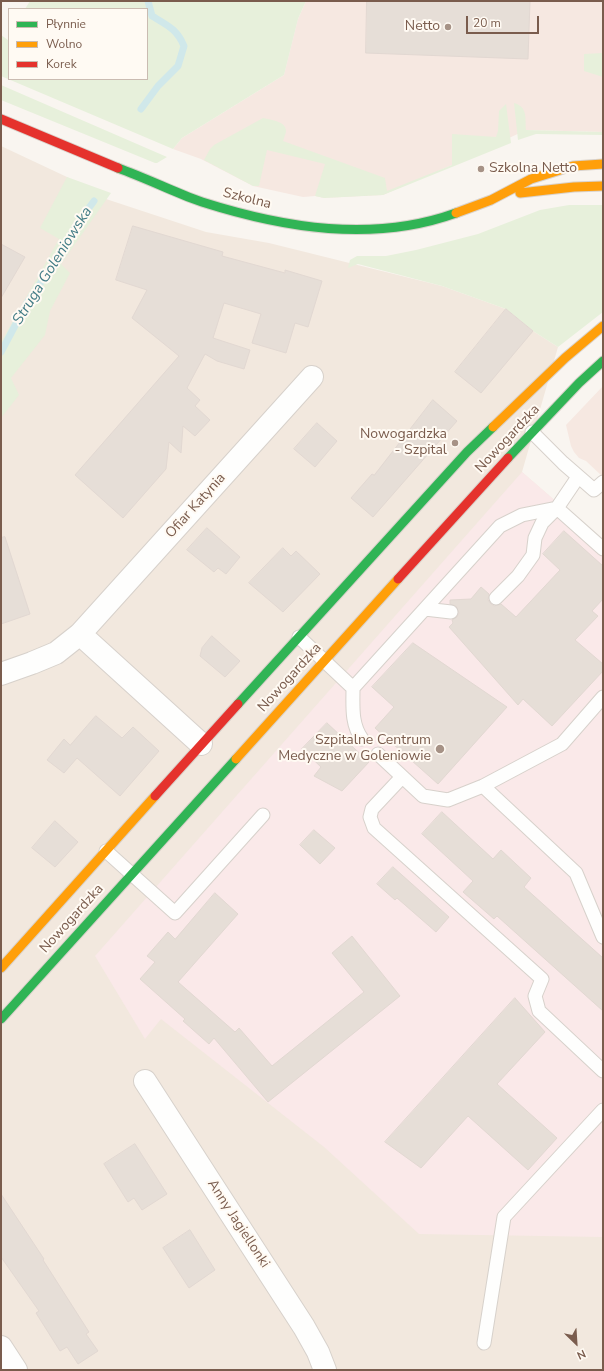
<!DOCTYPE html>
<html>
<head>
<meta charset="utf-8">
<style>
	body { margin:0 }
	#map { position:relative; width:604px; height:1371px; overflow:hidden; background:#f9f5f0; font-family:"Nunito Sans",sans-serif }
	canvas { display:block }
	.frame { position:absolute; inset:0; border:2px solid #7a5c4d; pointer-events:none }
	.legend { position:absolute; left:8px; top:8px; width:140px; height:72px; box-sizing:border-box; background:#fffaf3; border:1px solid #cabbb1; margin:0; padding:5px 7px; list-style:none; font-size:12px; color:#7a5c4d }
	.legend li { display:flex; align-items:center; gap:8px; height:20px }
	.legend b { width:20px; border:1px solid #cabbb1 }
	.north { position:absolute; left:556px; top:1323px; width:40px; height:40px; -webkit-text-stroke:3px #fffaf3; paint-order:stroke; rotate:155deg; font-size:11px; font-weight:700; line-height:16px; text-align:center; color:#7a5c4d }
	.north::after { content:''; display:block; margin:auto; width:14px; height:18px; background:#7a5c4d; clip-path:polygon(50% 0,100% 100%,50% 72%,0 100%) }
	.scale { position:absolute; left:466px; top:16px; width:73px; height:18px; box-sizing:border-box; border:2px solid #7a5c4d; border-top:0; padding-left:5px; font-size:12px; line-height:14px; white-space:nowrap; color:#7a5c4d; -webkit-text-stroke:3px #fffaf3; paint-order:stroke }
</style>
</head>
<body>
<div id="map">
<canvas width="604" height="1371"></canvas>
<div class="frame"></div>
<ul class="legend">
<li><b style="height:5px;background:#30b455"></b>Płynnie</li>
<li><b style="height:5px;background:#ff9f0a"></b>Wolno</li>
<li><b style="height:5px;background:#e5322d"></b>Korek</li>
</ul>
<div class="north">N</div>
<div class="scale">20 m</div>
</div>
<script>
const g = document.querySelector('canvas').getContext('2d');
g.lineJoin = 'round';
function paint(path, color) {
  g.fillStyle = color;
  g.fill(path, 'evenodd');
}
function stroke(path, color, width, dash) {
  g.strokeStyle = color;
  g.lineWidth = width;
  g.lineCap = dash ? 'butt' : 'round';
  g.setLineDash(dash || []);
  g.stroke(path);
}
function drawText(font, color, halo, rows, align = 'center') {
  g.font = font + ' "Nunito Sans",sans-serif';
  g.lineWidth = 4;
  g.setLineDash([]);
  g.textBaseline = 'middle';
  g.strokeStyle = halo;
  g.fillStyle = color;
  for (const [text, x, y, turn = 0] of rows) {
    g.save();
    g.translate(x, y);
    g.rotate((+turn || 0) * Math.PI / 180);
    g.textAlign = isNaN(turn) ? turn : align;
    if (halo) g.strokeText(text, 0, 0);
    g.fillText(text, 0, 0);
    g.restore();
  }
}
const residential = new Path2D(`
	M1 146 67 177 106 199 206 232 269 243 442 286 506 309 533 331 558 347 522 472 603 542V1370H1Z`);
const commercial = new Path2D(`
	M306 1H603V132L526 130 452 165 383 195 324 198 315 196 303 197 253 186 201 159 173 149 182 138 284 75 298 19Z
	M603 386V477L586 461 579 458 574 452 571 446 566 425Z`);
const medical = new Path2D(`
	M522 472 603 542V1237L419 1234 324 1147 161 1019 145 1039 95 956Z`);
const green = new Path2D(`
	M30 1H306L298 19 284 75 182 138 173 149 1 76V35L8 40 9 38V79H147V9H25Z
	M603 53V77L584 71V54Z
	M1 85 167 157 157 163H155L1 100Z
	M514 103C528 107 525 118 526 130L603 132V135L536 134 518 140Z
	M506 104 511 143 383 195 324 198 315 196 325 164 267 150 259 186H253L204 160 210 149 214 145 263 118C271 120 287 121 286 132 285 135 284 138 283 141L385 178 387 191 452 165V134L496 137 498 131 499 111Z
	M67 177 111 193 61 264 70 273 50 311 45 335 11 378 19 395 1 418V342L59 239 40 228Z
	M569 205H603V312L558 347 533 331 506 309 442 286 358 264 348 268 350 260 357 256H386L416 250 478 234 540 210Z`);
const stream = new Path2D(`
	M141 109 158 86 178 66 184 46C177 29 167 25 152 16L148 1
	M1 352 27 303 56 260 77 224 94 201`);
const building = new Path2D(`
	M367 1H530L528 59 366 53Z
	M133 226 223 252 222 256 285 273V270L322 281 308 327 295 323 286 353 252 343 261 314 224 303 213 338 250 350 244 369 217 361 205 354 187 388 200 400 195 406 210 420 195 436 183 426 181 453 169 442 166 469 123 518 75 475 179 356 132 318 147 290 116 280Z
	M1 244 25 257 1 298Z
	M506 309 533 331 481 393 455 372Z
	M433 400 457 421 373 517 351 498 372 474 374 475Z
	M317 423 337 441 315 467 294 449Z
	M207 528 240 557 226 574 218 568 214 572 187 550Z
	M564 531 603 566V599L592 611 598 616 575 640 603 664V671L552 726 523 699 518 705 449 627 453 623 452 620 457 617 459 613 456 606 450 604V600L471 599 481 587 489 594 488 600 491 604 494 606 501 604 516 617 560 570 543 554Z
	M5 537 30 614 1 624V538Z
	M283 548 291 556 296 551 320 574 283 612 249 583Z
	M212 636 240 661 225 677 200 656 202 648Z
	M413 643 507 707 438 784 375 728 394 707 372 687Z
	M96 716 122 738 133 727 159 751 120 796 77 758 64 773 47 760 64 739 70 745Z
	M327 723 369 762 342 791 314 776 321 767 302 749Z
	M442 812 493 859 501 850 531 878 524 887 603 958V1011L497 916 494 919 463 892 473 881 422 834Z
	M55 821 78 842 55 867 32 848Z
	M314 830 335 848 320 864 300 845Z
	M393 867 449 917 436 932 397 898 395 900 377 884Z
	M215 893 238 914 178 982 235 1032 239 1028 272 1066 364 992 332 953 352 936 400 996 268 1102 214 1038 209 1044 183 1021 185 1019 140 979 155 962 147 956 168 932 175 939Z
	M515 998 545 1032 497 1084 557 1138 528 1170 468 1116 421 1168 385 1142Z
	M135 1144 167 1194 142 1210 134 1198 128 1202 104 1164Z
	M1 1194 44 1259 43 1260 89 1332 86 1334 98 1351 78 1364 67 1347 60 1351 36 1313 39 1311 1 1257Z
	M190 1230 215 1270 189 1288 163 1248Z`);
const lane = new Path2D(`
	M532 432 563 463 594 490 603 482
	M557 508 603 549
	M496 598 518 576 533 555 535 538 542 523 557 508 578 477
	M425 609 451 612
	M299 637 353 688
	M362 739C351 724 353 706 353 688L500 526 522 515 557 508
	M378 754 423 796 448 800 483 786 562 744 603 697
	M402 777 372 809 370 817 374 828 542 979 535 996 539 1011 603 1071
	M483 786 576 873 603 937
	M106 851 175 913 263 815
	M484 1343 504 1217 603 1110`);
const street = new Path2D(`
	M80 634 201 744
	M1 674 32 663 56 653 80 634 312 377
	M145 1081 304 1327 318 1352 325 1370
	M1 1347 16 1370`);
const fast = new Path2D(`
	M118 168C137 175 155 183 174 191 183 195 193 199 202 202 284 228 373 243 456 213
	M508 458 579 383 603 361
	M238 704 467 452 493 427
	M1 1019 236 759`);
const slow = new Path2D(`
	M520 193 574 187 603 186
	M456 213 491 200 531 179 573 166 603 164
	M493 427 565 358 603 326
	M236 759 398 579
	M1 968 155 796`);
const jam = new Path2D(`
	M1 119 118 168
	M398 579 508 458
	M155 796 238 704`);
const markers = [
	[448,27,4,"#a69286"],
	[481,169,4,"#a69286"],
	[455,443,4,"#a69286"],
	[440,749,5,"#a69286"]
];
const poiNames = [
	["Netto",440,27],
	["Szkolna Netto",489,169,"left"],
	["Nowogardzka",447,435],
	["- Szpital",447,451],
	["Szpitalne Centrum",431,741],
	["Medyczne w Goleniowie",431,757]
];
const streetNames = [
	["Szkolna",247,199,14],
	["Nowogardzka",508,439,-47],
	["Ofiar Katynia",196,506,-48],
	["Nowogardzka",290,678,-48],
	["Nowogardzka",72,919,-48],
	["Anny Jagiellonki",238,1224,57]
];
const waterNames = [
	["Struga Goleniowska",53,266,-58]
];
paint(residential, '#f2e8de');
paint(commercial, '#f6e8e1');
paint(medical, '#fae9e9');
paint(green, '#e7f0db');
stroke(stream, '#d0e8ea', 7);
paint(building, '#e6ded7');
stroke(building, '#e2d8d2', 1);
stroke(lane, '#d7d1cb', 15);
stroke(street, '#d7d1cb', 24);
stroke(fast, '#d9d2cb', 11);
stroke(slow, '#d9d2cb', 11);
stroke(jam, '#d9d2cb', 11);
stroke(lane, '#fefefd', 13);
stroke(street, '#fefefd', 22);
stroke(fast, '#30b455', 9);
stroke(slow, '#ff9f0a', 9);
stroke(jam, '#e5322d', 9);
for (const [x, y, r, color] of markers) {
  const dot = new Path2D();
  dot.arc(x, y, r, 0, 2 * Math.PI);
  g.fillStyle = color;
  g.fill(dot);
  stroke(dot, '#fffaf3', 1.5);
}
drawText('14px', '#7a5c4d', '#fffaf3', poiNames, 'right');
drawText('14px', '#7a5c4d', '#fffaf3', streetNames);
drawText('italic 15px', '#437c86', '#fffaf3', waterNames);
</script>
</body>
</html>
